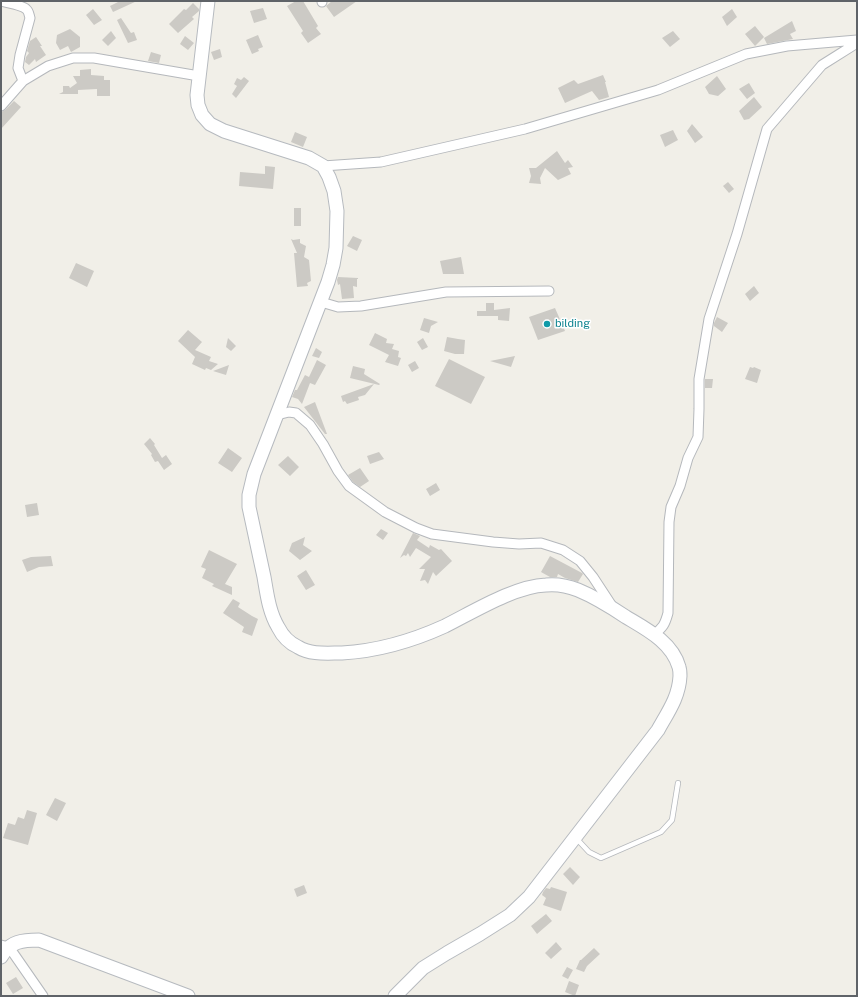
<!DOCTYPE html>
<html>
<head>
<meta charset="utf-8">
<style>
	body { margin:0 }
	#map { position:relative; width:858px; height:997px; overflow:hidden; background:#f1efe8; font-family:"Public Sans",sans-serif }
	canvas { display:block }
	.frame { position:absolute; inset:0; border:2px solid #5f6368; pointer-events:none }
</style>
</head>
<body>
<div id="map">
<canvas width="858" height="997"></canvas>
<div class="frame"></div>
</div>
<script>
const g = document.querySelector('canvas').getContext('2d');
g.lineJoin = 'round';
function paint(path, color) {
  g.fillStyle = color;
  g.fill(path, 'evenodd');
}
function stroke(path, color, width, dash) {
  g.strokeStyle = color;
  g.lineWidth = width;
  g.lineCap = dash ? 'butt' : 'round';
  g.setLineDash(dash || []);
  g.stroke(path);
}
function drawText(font, color, halo, rows, align = 'center') {
  g.font = font + ' "Public Sans",sans-serif';
  g.lineWidth = 3;
  g.setLineDash([]);
  g.textBaseline = 'middle';
  g.strokeStyle = halo;
  g.fillStyle = color;
  for (const [text, x, y, turn = 0] of rows) {
    g.save();
    g.translate(x, y);
    g.rotate((+turn || 0) * Math.PI / 180);
    g.textAlign = isNaN(turn) ? turn : align;
    if (halo) g.strokeText(text, 0, 0);
    g.fillText(text, 0, 0);
    g.restore();
  }
}
const building = new Path2D(`
	M120 1H137L113 12 110 6Z
	M296 1H303L318 26 316 28 321 34 308 43 301 33 303 31 287 6Z
	M332 1H357L334 17 326 6Z
	M193 3 199 9V11L192 17 194 19 178 33 169 24 184 9 186 10Z
	M263 8 267 19 254 23 250 11Z
	M93 9 102 20 94 25 86 15Z
	M732 9 737 17 727 26 722 17Z
	M121 18 131 33 134 32 137 40 128 43 117 20Z
	M792 21 796 31 790 34 793 39 767 44 764 38Z
	M755 26 764 37 755 46 745 34Z
	M70 29 80 37V47L71 52 68 46 60 50 56 43 57 35Z
	M111 31 116 38 108 46 102 40Z
	M673 31 680 39 670 47 662 38Z
	M258 35 263 47 258 49 259 51 252 54 246 40Z
	M185 36 194 43 188 50 180 44Z
	M36 37 42 46H40L46 55 36 62 35 59 29 65 25 62 26 57 29 53 27 51 30 41Z
	M220 49 222 57 214 60 211 52Z
	M151 52 161 55 159 63 148 61Z
	M91 69V75L104 76V80H110V96H97V89L78 90V94H59L63 92V86H69L70 88 77 83 73 76H80V70Z
	M603 75 606 82H605L609 97 599 100 592 91 565 103 558 88 574 80 578 84Z
	M717 76 726 89 718 96 709 94 705 87Z
	M244 77 249 81 236 98 232 94 237 86 234 84 237 78 241 80Z
	M749 83 755 93 747 99 739 89Z
	M754 97 762 107 749 119 744 120 739 111Z
	M14 101 21 107 1 129V112L5 110Z
	M692 124 703 137 695 143 687 131Z
	M673 130 678 140 665 147 660 135Z
	M295 132 307 137 303 147 291 142Z
	M557 151 565 163 568 160 573 167 568 168 571 174 558 180 545 168 540 178 541 184 529 183 531 176 529 168H536Z
	M265 166 275 167 273 189 239 186 240 172 265 174Z
	M728 182 734 189 729 193 723 186Z
	M294 208H301V226H294Z
	M353 236 362 240 357 251 347 246Z
	M291 239 293 240 300 239V243L306 246 304 257 309 260 311 281 307 283 308 286 297 287 294 253H297Z
	M461 257 464 274H443L440 261Z
	M76 263 94 271 87 287 69 278Z
	M338 277 358 278V279H357V287L353 286 354 298 342 299 340 284 338 285 337 280Z
	M754 286 759 293 750 301 745 294Z
	M486 303H494V310L510 308 509 321 498 320V316H477V311H486Z
	M555 308 565 331 538 340 529 317Z
	M717 317 728 323 722 332 714 326V323Z
	M424 318 438 322 431 326 429 333 420 330Z
	M188 330 202 342 195 350 211 357 209 361 218 364 211 370 206 368 205 370 192 364 195 357 178 341Z
	M375 333 387 339 386 343 394 344 392 349 399 351 398 357 401 358 398 366 385 362 389 355 369 345Z
	M447 337 458 339 465 340 464 354H455L444 351Z
	M228 338 236 346 231 351 226 347Z
	M423 338 428 347 422 350 417 342Z
	M316 348 322 352 319 358 312 356Z
	M515 356 511 367 490 361Z
	M449 359 485 377 471 404 435 386Z
	M317 360 326 365 315 385 310 383 302 404 298 399 292 397 295 390H297L305 375 309 377Z
	M415 361 419 368 412 372 408 365Z
	M229 365 226 375 213 371Z
	M353 366 365 369 364 374 380 384 379 385 350 378Z
	M750 367 753 368 754 367 761 370 757 383 745 379Z
	M705 379H713L712 388H705Z
	M374 384 365 395 358 397 359 400 347 404 345 401 343 402 341 396Z
	M315 402 327 434H325L304 407Z
	M150 438 155 444 154 445 162 458 166 455 172 464 164 470 158 461 155 462 151 455 152 454 144 444Z
	M228 448 242 458 232 472 218 463Z
	M379 452 384 459 370 464 367 456Z
	M288 456 299 467 290 476 278 465Z
	M360 468 369 481 360 487 353 482 348 475Z
	M436 483 440 490 430 496 426 489Z
	M37 503 39 515 27 517 25 505Z
	M381 529 388 533 383 540 376 535Z
	M413 533 420 536 417 540 429 548 430 545 439 550 441 549 452 561 436 576 433 572 428 584 425 580 420 581 425 569H419L431 557 416 548 410 557 408 553 406 556 404 555 400 558Z
	M305 537 303 545 312 551 300 560 289 551 292 543Z
	M209 550 237 564 225 584 232 587V595L212 586 214 584 202 578 206 569 201 567Z
	M51 556 53 566 39 567 27 572 22 560 31 557Z
	M550 556 582 573 583 574 578 582 565 578 558 574 557 577H550L541 572Z
	M306 570 315 585 306 590 297 576Z
	M233 599 240 603 238 607 252 616 258 619 252 636 242 632 244 627 223 613Z
	M55 798 66 803 57 821 46 815Z
	M27 810 37 813 28 845 3 838 8 823 15 825 18 817 24 819Z
	M570 867 580 877 573 885 563 874Z
	M304 885 307 893 297 897 294 889Z
	M551 887 567 892 561 911 543 905 546 898 542 895 543 892 546 888 550 889Z
	M546 914 552 921 537 934 531 926Z
	M556 942 562 949 551 959 545 953Z
	M594 948 600 954 587 966 584 972 576 969 580 960H581Z
	M567 967 573 970 568 979 562 976Z
	M16 977 23 988 13 994 6 983Z
	M569 981 579 985 575 996 565 992Z`);
const lane = new Path2D(`
	M576 838 589 852 601 858 661 832 672 820 678 783`);
const street = new Path2D(`
	M1 1C6 2 23 6 26 9 29 11 29 15 30 18L20 55 18 68 23 81
	M322 1V2
	M1 106 23 81 48 66 73 58H94L199 76
	M323 166 381 162 525 129 658 90 746 54 787 46 857 40
	M321 302 338 307 361 306 446 292 549 291
	M277 415 289 412 296 413 310 425 323 444 338 471 349 486 385 512 416 528 432 534 493 542 519 544 541 543 563 550 580 561 593 577 612 606
	M654 634C663 628 665 624 668 613L669 522 671 507 680 486 688 458 698 437 699 409V379L709 319 737 234 767 129 822 65 857 43
	M1 945 9 947 43 996`);
const secondary = new Path2D(`
	M208 1 197 95 198 105 202 115 210 124 224 131 309 158 323 166 329 177 334 191 337 211 336 248 333 265 328 282 254 474 249 495V507C254 530 259 554 264 577 267 594 269 612 278 627 282 635 289 643 298 647 311 655 327 653 342 653 378 651 412 641 445 626 473 612 515 586 546 585 557 584 568 586 578 590 595 597 611 607 626 617 646 629 672 642 679 667 680 670 680 673 680 676 679 697 668 712 658 730L529 897 510 915 480 934 447 953 423 968 395 996
	M1 957C10 941 23 940 39 940L188 996`);
const markers = [
	[547,324,4,"#0f9aa8"]
];
const cultureNames = [
	["bilding",555,324]
];
paint(building, '#cccac5');
stroke(lane, '#b5b8bc', 6);
stroke(street, '#b5b8bc', 11);
stroke(secondary, '#b6babf', 15);
stroke(lane, '#fff', 4.5);
stroke(street, '#fff', 9);
stroke(secondary, '#fff', 13);
for (const [x, y, r, color] of markers) {
  const dot = new Path2D();
  dot.arc(x, y, r, 0, 2 * Math.PI);
  g.fillStyle = color;
  g.fill(dot);
  stroke(dot, '#fff', 1.5);
}
drawText('11px', '#0d838f', '#fff', cultureNames, 'left');
</script>
</body>
</html>
